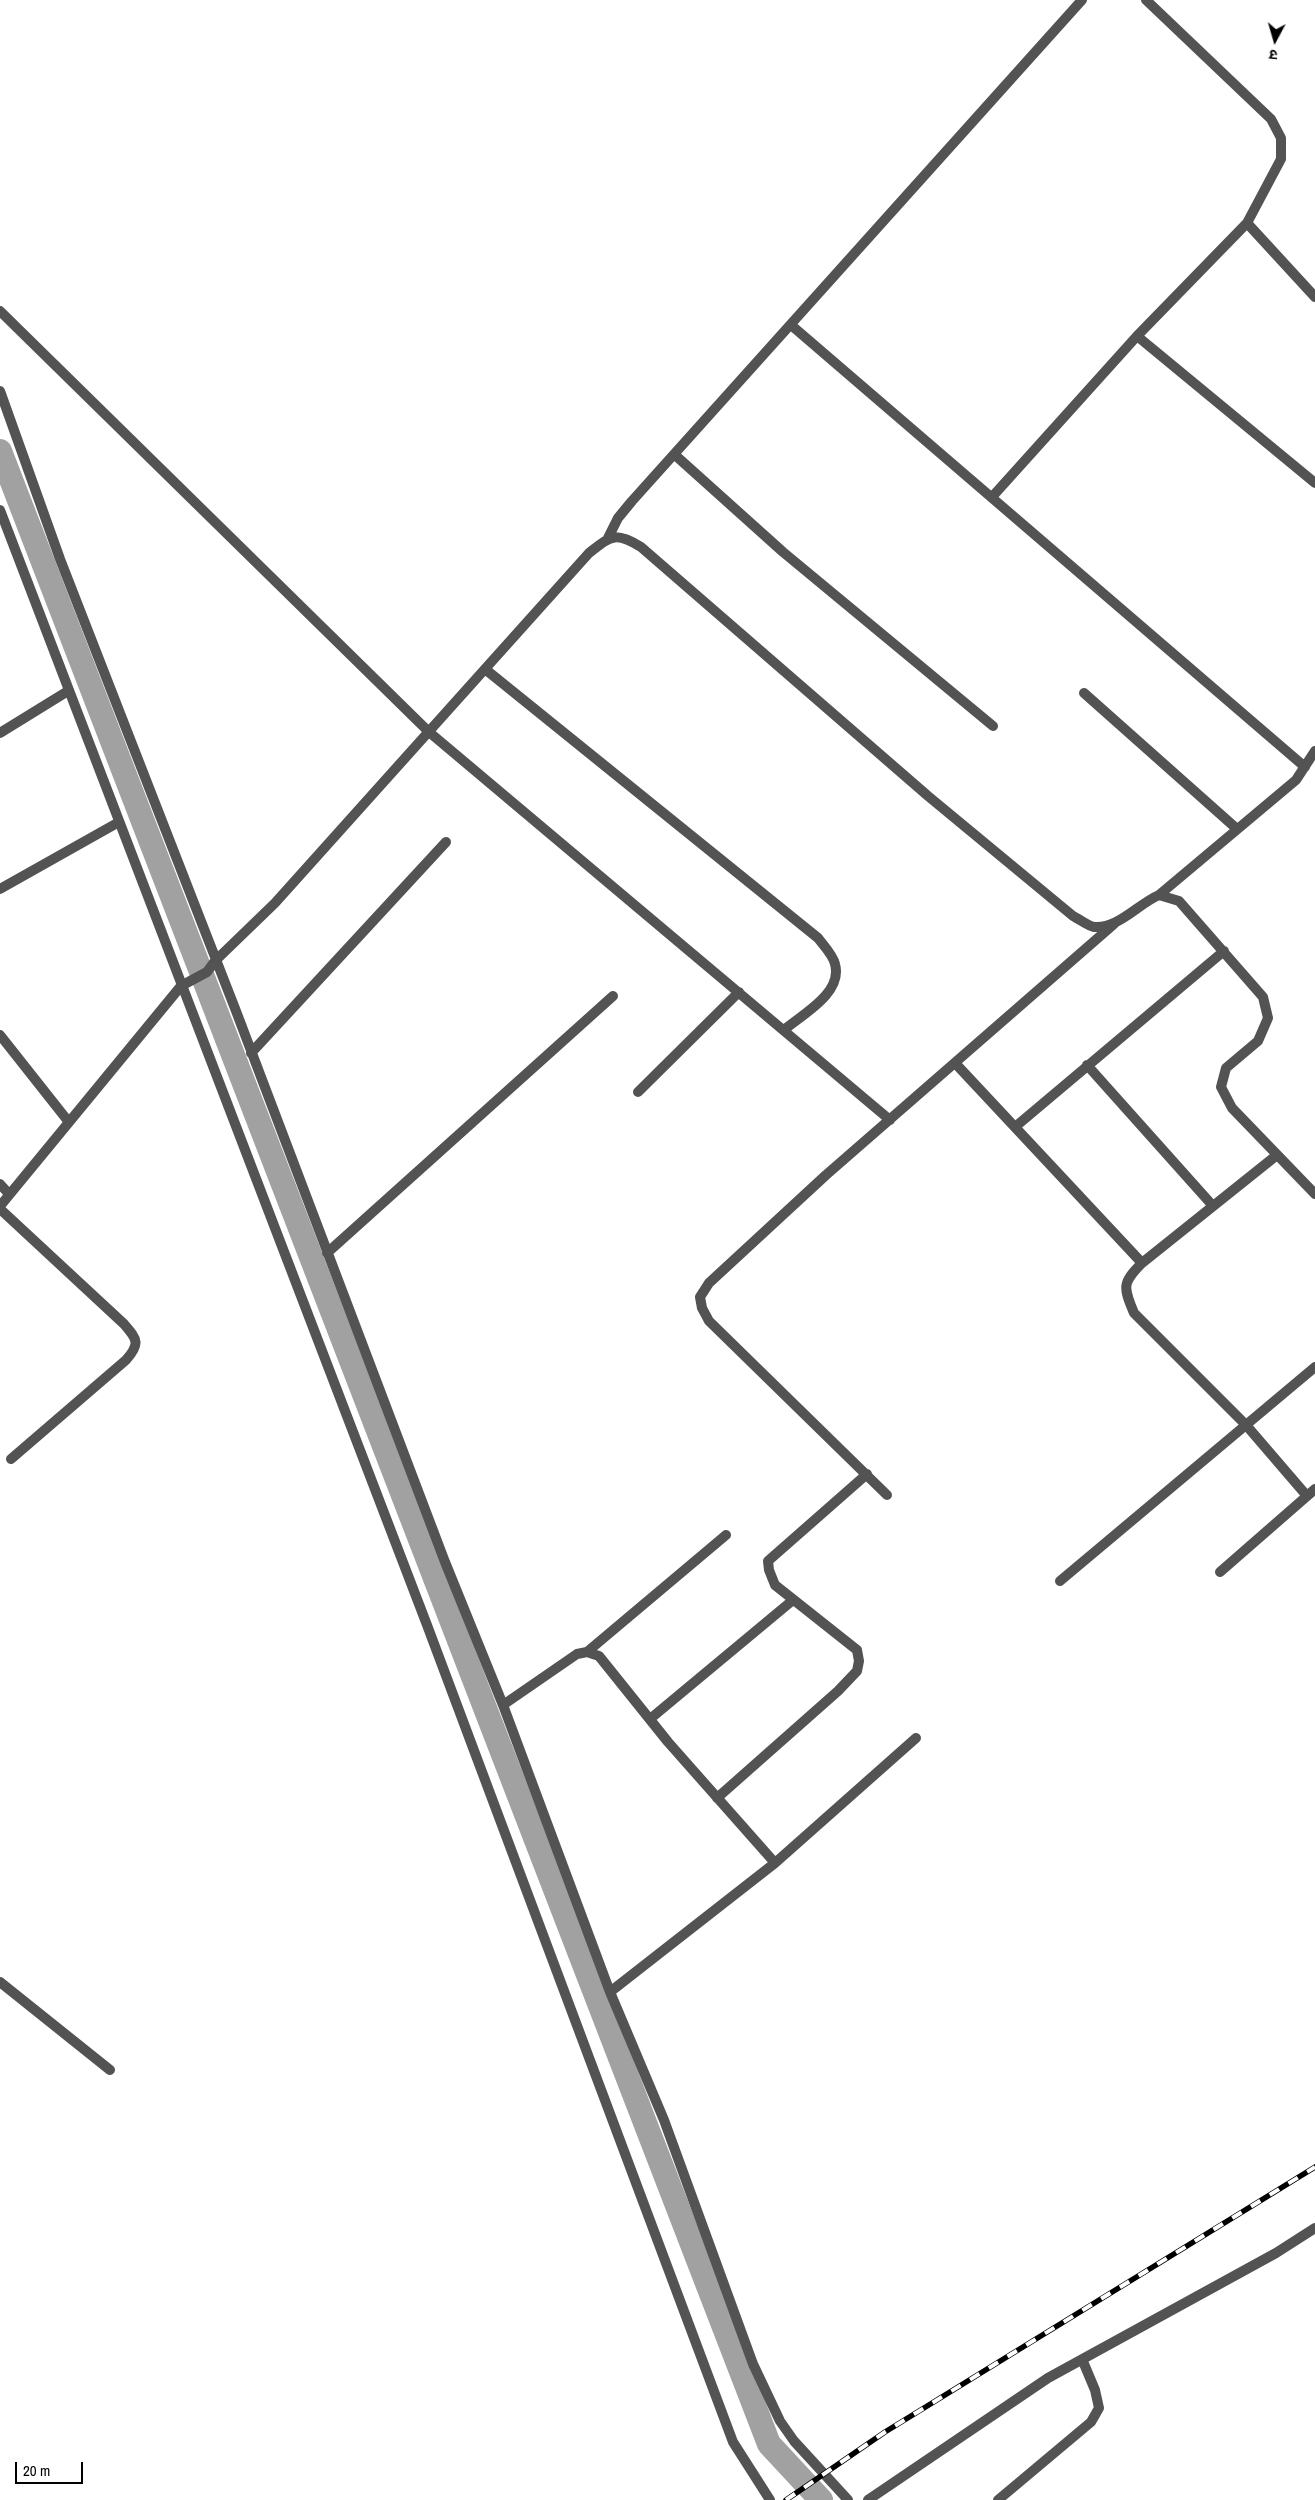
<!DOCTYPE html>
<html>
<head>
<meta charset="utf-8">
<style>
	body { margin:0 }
	#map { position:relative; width:1315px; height:2500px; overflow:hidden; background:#fff; font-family:"Archivo Narrow","Noto Sans Devanagari",sans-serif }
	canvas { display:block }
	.north { position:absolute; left:1250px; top:15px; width:50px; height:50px; -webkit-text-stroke:4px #fff; paint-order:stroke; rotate:186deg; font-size:14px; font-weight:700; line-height:20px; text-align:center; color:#000 }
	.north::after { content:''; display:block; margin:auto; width:18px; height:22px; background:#000; clip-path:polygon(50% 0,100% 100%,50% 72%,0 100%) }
	.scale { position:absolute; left:15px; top:2462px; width:68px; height:22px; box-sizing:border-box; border:2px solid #000; border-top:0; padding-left:6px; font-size:15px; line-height:18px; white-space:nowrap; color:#000; -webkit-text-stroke:4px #fff; paint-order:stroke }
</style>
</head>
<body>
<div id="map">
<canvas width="1315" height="2500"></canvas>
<div class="north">उ</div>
<div class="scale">20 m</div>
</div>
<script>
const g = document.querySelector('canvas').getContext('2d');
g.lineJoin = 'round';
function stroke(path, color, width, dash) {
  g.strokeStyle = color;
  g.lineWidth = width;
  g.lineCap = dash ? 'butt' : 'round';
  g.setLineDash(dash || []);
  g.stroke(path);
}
const canal = new Path2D(`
	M0 451 769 2444 821 2500`);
const service = new Path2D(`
	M0 1982 110 2070`);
const minor = new Path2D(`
	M1247 223 1315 297
	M0 311 429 732 890 1120
	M791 325 1305 767
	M1137 336 1315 483
	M0 391 60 559 236 1011 445 1562 503 1705 610 1992 664 2120 753 2364 780 2421 794 2441 848 2500
	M675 455 783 552 993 726
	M992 497 1137 336 1247 223 1281 159V138L1271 119 1146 0
	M608 538 618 518 632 501 1082 0
	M485 669 818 938C824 946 833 955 835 964 843 993 803 1014 784 1030
	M1084 693 1237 829
	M0 733 68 691
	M0 889 119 822
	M1159 895 1296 780 1315 751
	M0 1035 68 1121
	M251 1053 446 842
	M955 1063 1142 1263
	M1087 1065 1213 1206
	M638 1092 739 992
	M1015 1127 1224 951
	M1277 1155 1142 1263C1122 1283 1123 1287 1134 1313L1246 1425 1307 1496
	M0 1184 9 1194
	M0 1206 181 986 207 972 215 961 275 903 589 553C611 536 615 531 641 547L928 796 1073 916C1079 919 1088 926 1094 927 1118 929 1138 904 1159 895L1179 901 1263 997 1268 1018 1258 1041 1226 1068 1221 1087 1232 1108 1315 1194
	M0 1209 124 1324C138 1340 140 1344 126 1360L11 1459
	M327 1253 613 996
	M887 1495 709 1321 702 1308 700 1297 709 1283 826 1175 1114 924
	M1220 1572 1315 1489
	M1060 1581 1315 1367
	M587 1652 726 1535
	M503 1705 577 1654 587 1652 599 1656 668 1742 775 1863
	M650 1719 793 1600
	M717 1798 838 1691 857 1671 859 1661 857 1650 775 1585 769 1570 768 1561 867 1474
	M610 1992 775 1863 916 1738
	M868 2500 1048 2378 1276 2253 1315 2228
	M998 2500 1091 2422 1099 2408 1095 2390 1082 2359`);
const tertiary = new Path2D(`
	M0 510 427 1625 733 2442 770 2500`);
const rail = new Path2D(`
	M786 2500 885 2432 1315 2167`);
stroke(canal, '#a1a1a1', 24);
stroke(service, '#535353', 10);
stroke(minor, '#535353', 10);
stroke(tertiary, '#535353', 10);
stroke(rail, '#000', 5.5);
stroke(rail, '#fff', 4, [11]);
</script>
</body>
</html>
